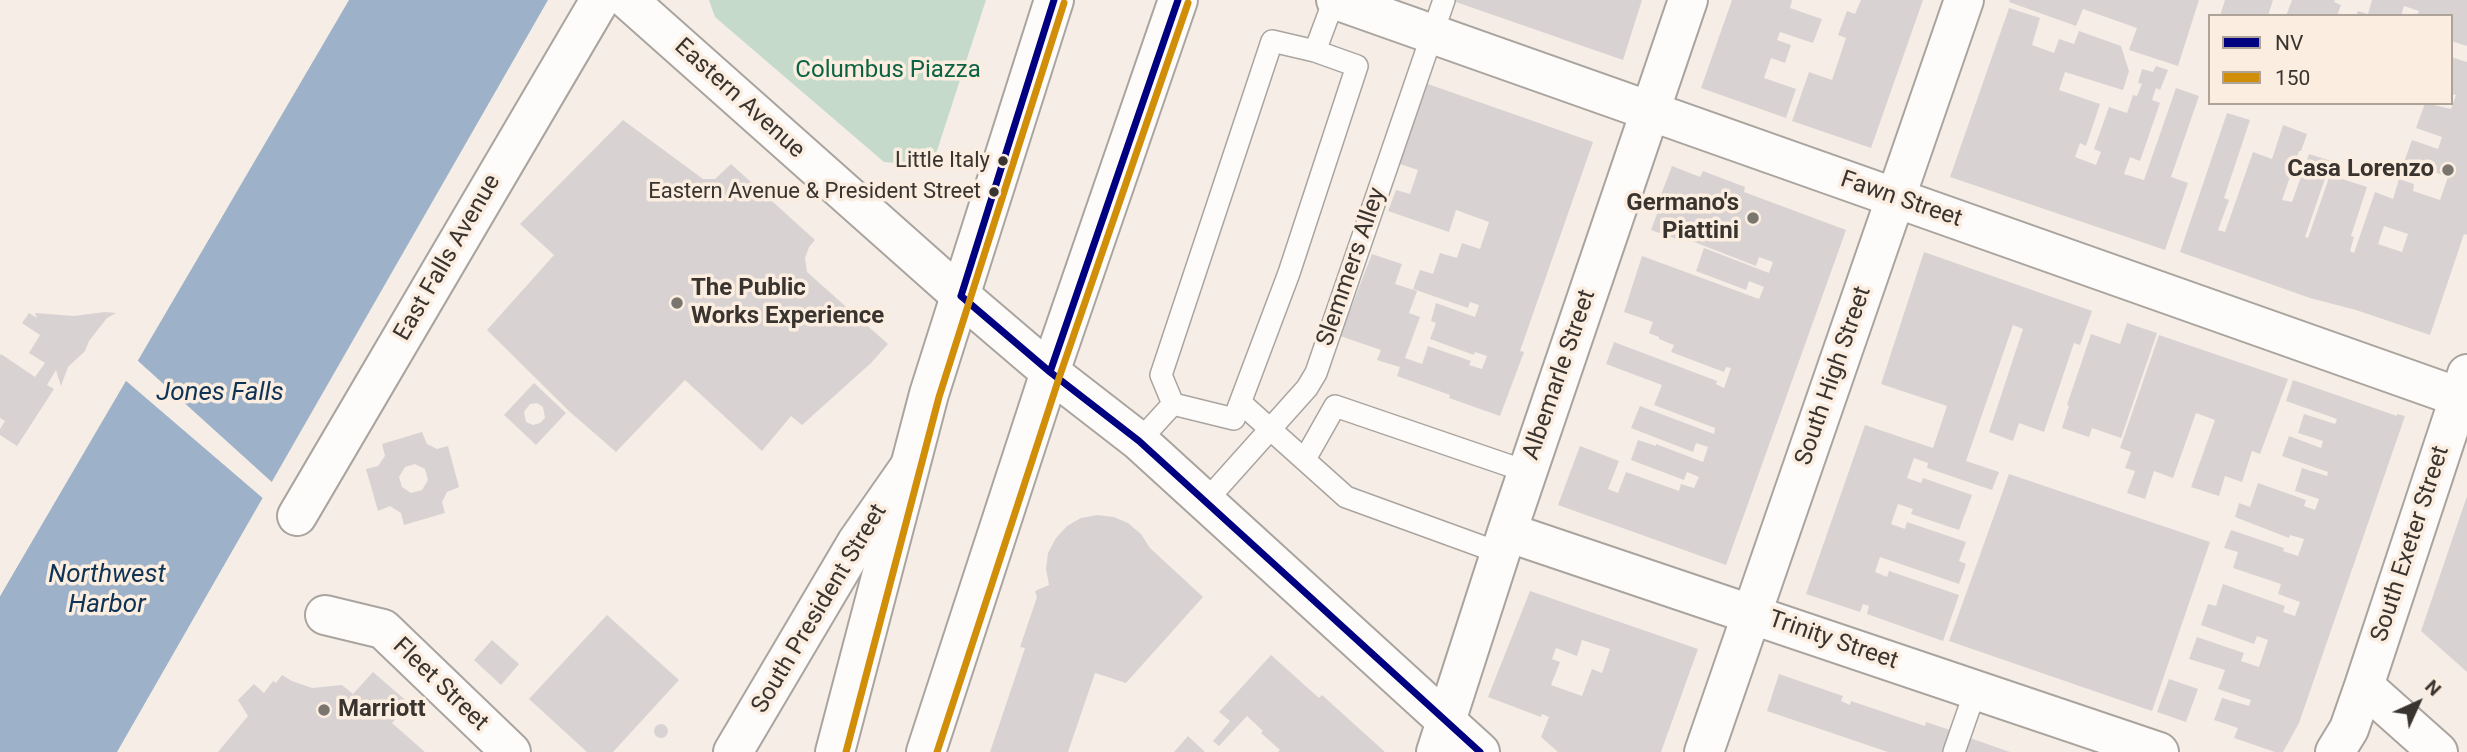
<!DOCTYPE html>
<html>
<head>
<meta charset="utf-8">
<style>
	body { margin:0 }
	#map { position:relative; width:2467px; height:752px; overflow:hidden; background:#f5ede6; font-family:Roboto,sans-serif }
	canvas { display:block }
	.legend { position:absolute; left:2208px; top:14px; width:245px; height:91px; box-sizing:border-box; background:#fbede0; border:2px solid #ada399; margin:0; padding:9px 12px; list-style:none; font-size:21px; color:#39342f }
	.legend li { display:flex; align-items:center; gap:14px; height:35px }
	.legend b { width:35px; border:2px solid #ada399 }
	.north { position:absolute; left:2383px; top:668px; width:70px; height:70px; -webkit-text-stroke:5px #fbede0; paint-order:stroke; rotate:45deg; font-size:19px; font-weight:700; line-height:28px; text-align:center; color:#39342f }
	.north::after { content:''; display:block; margin:auto; width:24px; height:32px; background:#39342f; clip-path:polygon(50% 0,100% 100%,50% 72%,0 100%) }
</style>
</head>
<body>
<div id="map">
<canvas width="2467" height="752"></canvas>
<ul class="legend">
<li><b style="height:9px;background:#000080"></b>NV</li>
<li><b style="height:9px;background:#d18f09"></b>150</li>
</ul>
<div class="north">N</div>
</div>
<script>
const g = document.querySelector('canvas').getContext('2d');
g.lineJoin = 'round';
function paint(path, color) {
  g.fillStyle = color;
  g.fill(path, 'evenodd');
}
function stroke(path, color, width, dash) {
  g.strokeStyle = color;
  g.lineWidth = width;
  g.lineCap = dash ? 'butt' : 'round';
  g.setLineDash(dash || []);
  g.stroke(path);
}
function drawText(font, color, halo, rows, align = 'center') {
  g.font = font + ' Roboto,sans-serif';
  g.lineWidth = 7;
  g.setLineDash([]);
  g.textBaseline = 'middle';
  g.strokeStyle = halo;
  g.fillStyle = color;
  for (const [text, x, y, turn = 0] of rows) {
    g.save();
    g.translate(x, y);
    g.rotate((+turn || 0) * Math.PI / 180);
    g.textAlign = isNaN(turn) ? turn : align;
    if (halo) g.strokeText(text, 0, 0);
    g.fillText(text, 0, 0);
    g.restore();
  }
}
const green = new Path2D(`
	M709 0H986L932 166 884 162 715 17Z`);
const water = new Path2D(`
	M349 0H548L117 752H0V596Z`);
const pier = new Path2D(`
	M225 204 228 206 137 360 274 484 265 500 125 380 0 596V589Z`);
const building = new Path2D(`
	M1450 0H1642L1623 60Z
	M1732 0H1792L1790 8 1822 19 1813 43 1780 32 1777 40 1791 45 1785 63 1771 58 1764 78 1796 89 1786 118 1701 88Z
	M1861 0H1923L1871 148 1792 121 1809 72 1832 80 1846 38 1838 35 1847 11 1855 14Z
	M2010 0H2199L2178 66 2129 50 2137 28 2083 9 2076 26 2009 2Z
	M2225 0H2273L2268 16H2220Z
	M2292 0H2335L2334 2 2341 5 2337 16H2286Z
	M2372 0H2467V46L2451 41 2453 23 2451 16H2417L2419 11 2404 6 2401 16H2356L2358 11 2368 14Z
	M2009 8 2040 18 2032 45 2054 53 2059 39 2074 44 2079 31 2121 46 2129 71 2123 90 2065 72 2059 90 2100 104 2086 146 2080 143 2075 157 2096 165 2101 152 2094 149 2109 107 2127 113 2133 95 2137 96 2142 84 2138 83 2142 69 2153 72 2156 66 2168 70 2160 90 2156 88 2152 100 2160 103 2140 161 2130 157 2124 174 2144 180 2176 88 2199 96 2171 177 2188 183 2165 250 1950 177Z
	M2451 57 2467 62V235L2464 234 2430 335 2356 310 2310 298 2180 252 2227 113 2250 120 2224 198 2229 200 2218 230 2225 232 2253 152 2272 159 2283 125 2307 134 2301 151H2299L2282 200 2292 202 2309 154 2331 161 2305 237 2308 238 2330 175 2367 187 2351 236 2354 237 2350 251 2354 253 2375 192 2393 199 2399 179 2414 184 2413 191 2440 200 2448 177 2420 167 2416 179 2400 173 2412 140 2438 149 2442 137 2416 128 2425 103 2451 109 2456 95 2451 94ZM2384 226 2408 234 2402 252 2378 244Z
	M1425 83 1593 142 1520 351 1524 352 1500 416 1449 398 1450 395 1397 376 1400 367 1377 360 1381 350 1340 336 1372 254 1402 264 1395 284 1417 291 1409 313 1420 317 1405 358 1422 364 1428 346 1471 361 1469 365 1482 369 1487 356 1475 352 1474 355 1430 339 1436 323 1431 321 1436 303 1475 317 1479 305 1470 302 1468 308 1413 289 1420 270 1433 274 1440 253 1457 258 1462 243 1480 249 1489 222 1456 210 1449 232 1388 211 1396 190 1410 194 1418 170 1397 163Z
	M623 120 703 179H715L731 164 815 240 809 247 805 258 807 272 888 344 871 363 802 425 791 416 762 451 685 380 616 452 570 412 487 330 554 255 520 224Z
	M1672 166 1700 177 1703 171 1745 187 1744 192 1846 230 1726 565 1558 505 1580 446 1619 461 1608 489 1618 493 1626 472 1679 491 1681 484 1694 488 1699 477 1687 472 1684 480 1631 460 1638 440 1656 446V444L1703 462 1708 447 1696 443 1693 452 1631 428 1640 406 1714 434 1715 428 1654 405 1662 385 1606 364 1614 342 1717 381 1716 384 1724 388 1731 368 1726 367 1724 372 1671 352 1674 345 1659 339V337L1649 333 1653 322 1624 312 1642 256 1759 299 1764 287 1749 281 1746 290 1696 271 1704 248 1769 273 1773 262 1759 257 1756 266 1684 238 1682 241 1651 230 1660 206 1657 205Z
	M1924 252 2092 311 2080 345 2074 343 2044 432 2019 423 2013 441 1989 432 2023 329 2013 325 1966 461 1999 472 1992 490 1927 468 1928 463 1914 458 1907 478 1921 483 1923 478 1972 495 1959 530 1911 514 1913 509 1898 504 1891 524 1905 529 1907 522 1966 542 1959 561 1966 564 1959 584 1880 557 1875 572 1887 577 1889 571 1959 595 1943 641 1867 614 1869 606 1863 604 1860 612 1806 594 1865 425 1933 448 1947 406 1881 384Z
	M105 312 116 313 107 318 89 341 85 351 68 367 61 386 56 370 47 385 54 389 17 446 0 435V429L5 421 0 418V356L1 354 35 377 45 363 29 353 40 335 22 323 29 313 37 318 35 313 74 316Z
	M2127 323 2157 333 2121 438 2092 428 2089 437 2062 428 2069 406 2067 405 2091 334 2120 344Z
	M2159 335 2288 379 2260 454 2252 451 2242 482 2225 476 2219 496 2191 487 2215 420 2196 413 2173 478 2154 471 2145 499 2127 493 2135 471 2125 468 2131 452 2120 448Z
	M2293 380 2397 416V414L2405 416 2299 723 2283 752H2275L2234 738 2238 728 2214 720 2222 698 2249 706 2251 700 2218 689 2225 670 2189 659 2197 637 2244 653 2241 661 2259 667 2268 640 2257 636 2254 644 2201 625 2208 604 2216 606 2223 584 2285 606 2283 612 2295 616 2300 602 2278 594 2281 584 2233 568 2238 552 2224 548 2231 530 2284 548 2283 551 2298 556 2304 539 2290 535 2289 538 2235 517 2239 503 2250 507 2258 483 2306 500 2304 506 2315 510 2319 499 2295 491 2302 468 2327 476 2328 472 2282 456 2289 436 2321 448 2323 441 2298 433 2304 414 2335 424 2337 419 2286 401Z
	M534 383 566 413 536 445 504 415ZM537 403 543 407 545 418 540 423 533 425 526 422 524 412 530 404Z
	M422 432 427 444 437 449 448 446 459 487 447 492 442 502 445 513 404 525 401 513 390 506 378 511 366 469 378 466 385 456 382 444ZM415 464 425 469 428 480 422 490 411 493 402 487 399 477 405 467Z
	M2009 474 2210 542 2152 711 1949 641Z
	M2467 496V672L2421 631Z
	M1097 515 1114 517 1128 523 1141 534 1150 548 1203 597 1126 683 1095 673 1068 752H990L1025 648 1020 647 1037 597 1035 591 1049 585 1046 569 1048 553 1056 538 1067 526 1081 518Z
	M1530 591 1698 649 1661 752H1558L1541 737 1549 717 1542 714 1541 717 1488 697ZM1582 640 1610 649 1602 673 1592 669 1582 696 1551 685 1560 662 1552 659 1556 648 1577 656Z
	M607 615 679 680 613 752H587L529 699Z
	M492 640 519 664 501 685 474 660Z
	M1271 655 1319 698 1322 695 1385 752H1278L1280 750 1261 733 1263 731 1247 716 1219 746 1213 741 1230 721 1219 712Z
	M373 672 410 704 392 723 425 752H218L248 716 238 700 254 684 264 693 273 681 276 683 282 675 292 681 312 688 342 685 353 694Z
	M1779 674 1843 696 1841 701 1850 705 1851 701 1925 726 1926 722 1950 730 1942 752H1888L1767 711Z
	M2169 679 2198 689 2186 722 2157 712Z
	M654 731a7 7 0 1 1 14 0a7 7 0 1 1-14 0Z
	M1188 736 1205 752H1174Z
	M1967 737 2010 752H1962Z`);
const lane = new Path2D(`
	M1241 403 1346 497 1500 553
	M1173 404 1161 375 1272 41 1315 51
	M1139 441 1173 404 1234 419 1289 273 1357 66 1315 51 1334 0
	M1305 459 1335 406 1528 472
	M1205 502 1307 388 1316 373 1444 0
	M1954 752 1976 689`);
const street = new Path2D(`
	M628 0 961 296
	M1336 0 2467 400
	M297 516 600 0
	M1507 532 2159 752
	M325 615 383 629 511 752
	M2364 686 2438 752
	M733 752 857 542 908 469
	M1436 752 1507 532 1688 0
	M1704 752 1964 0
	M2335 752 2349 729 2364 686 2467 374`);
const primary = new Path2D(`
	M961 296 1050 372 1139 441 1480 752
	M835 752 929 394 1054 0
	M926 752 1050 372 1178 0`);
const bus1 = new Path2D(`
	M961 296 1050 372 1139 441 1480 752
	M961 296 1054 0
	M1050 372 1178 0`);
const bus2 = new Path2D(`
	M846 752 939 397 1064 3
	M937 752 1060 375 1188 3`);
const markers = [
	[1003,161,6,"#39342f"],
	[2448,170,7,"#7b756f"],
	[994,192,6,"#39342f"],
	[1753,218,7,"#7b756f"],
	[677,303,7,"#7b756f"],
	[324,710,7,"#7b756f"]
];
const busNames = [
	["Little Italy",990,161],
	["Eastern Avenue & President Street",981,192]
];
const parkNames = [
	["Columbus Piazza",888,71]
];
const streetNames = [
	["Eastern Avenue",739,99,42],
	["Fawn Street",1901,200,19],
	["East Falls Avenue",448,258,-60],
	["Slemmers Alley",1352,267,-71],
	["Albemarle Street",1560,375,-71],
	["South High Street",1834,376,-71],
	["South Exeter Street",2411,544,-72],
	["South President Street",820,609,-59],
	["Trinity Street",1833,641,19],
	["Fleet Street",440,685,44]
];
const poiNames = [
	["Casa Lorenzo",2434,170],
	["Germano's",1739,204],
	["Piattini",1739,232],
	["The Public",691,289,"left"],
	["Works Experience",691,317,"left"],
	["Marriott",338,710,"left"]
];
const waterNames = [
	["Jones Falls",220,393],
	["Northwest",107,575],
	["Harbor",107,605]
];
paint(green, '#c5daca');
paint(water, '#9db2c8');
paint(pier, '#f5ede6');
paint(building, '#d8d3d2');
stroke(lane, '#aaa49f', 24);
stroke(street, '#aaa49f', 42);
stroke(primary, '#aaa49f', 42);
stroke(lane, '#fefcfb', 21);
stroke(street, '#fefcfb', 38);
stroke(primary, '#fefcfb', 38);
stroke(bus1, '#000080', 7);
stroke(bus2, '#d18f09', 7);
for (const [x, y, r, color] of markers) {
  const dot = new Path2D();
  dot.arc(x, y, r, 0, 2 * Math.PI);
  g.fillStyle = color;
  g.fill(dot);
  stroke(dot, '#fbede0', 2.5);
}
drawText('22px', '#39342f', '#fbede0', busNames, 'right');
drawText('24px', '#0a6343', '#fbede0', parkNames);
drawText('24px', '#39342f', '#fbede0', streetNames);
drawText('bold 24px', '#39342f', '#fbede0', poiNames, 'right');
drawText('italic 26px', '#0e3355', '#fbede0', waterNames);
</script>
</body>
</html>
